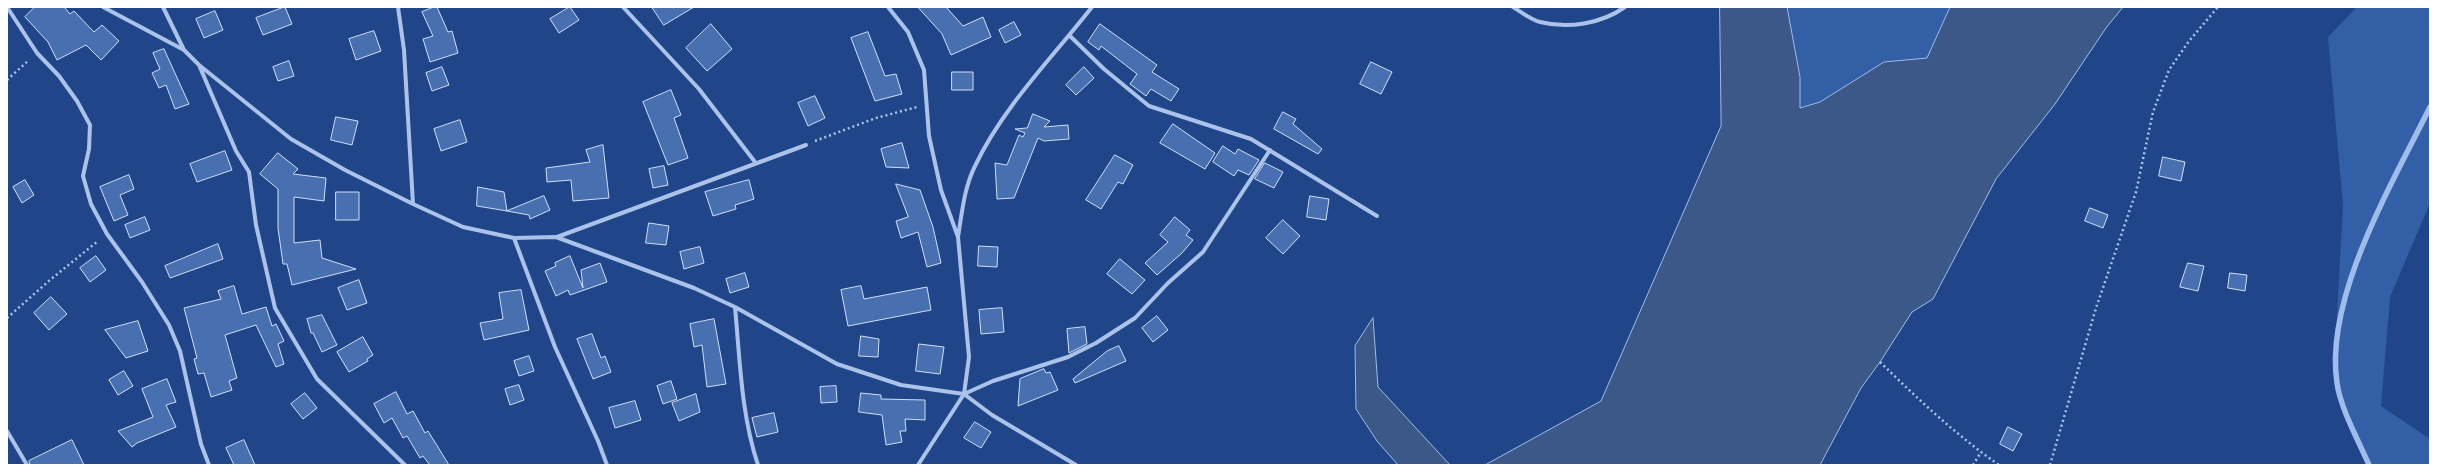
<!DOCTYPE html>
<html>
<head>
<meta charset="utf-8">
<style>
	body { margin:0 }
	#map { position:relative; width:2437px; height:472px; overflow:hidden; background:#204689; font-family:Signika,sans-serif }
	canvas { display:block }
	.frame { position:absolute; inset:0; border:8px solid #fff; pointer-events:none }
</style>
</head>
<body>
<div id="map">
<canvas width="2437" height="472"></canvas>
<div class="frame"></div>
</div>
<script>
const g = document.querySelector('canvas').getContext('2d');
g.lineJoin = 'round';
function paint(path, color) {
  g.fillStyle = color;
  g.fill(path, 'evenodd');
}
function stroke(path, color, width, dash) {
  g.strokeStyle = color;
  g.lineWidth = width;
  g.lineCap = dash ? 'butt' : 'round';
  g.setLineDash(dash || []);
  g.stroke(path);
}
const green = new Path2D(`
	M1787 7H1950L1927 58 1884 62 1820 102 1800 108V77Z
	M2357 7H2430V203L2390 297 2381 406 2430 439V465H2369L2337 383 2336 333 2343 205 2328 37Z`);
const water = new Path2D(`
	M1720 7H1787L1800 77V108L1820 102 1884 62 1927 58 1950 7H2123L2106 28 2055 104 1996 179 1933 299 1912 312 1880 362 1861 388 1820 465H1485L1601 401 1721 126Z
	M1373 318 1378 387 1450 465H1398L1377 441 1356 409 1355 346Z`);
const stream = new Path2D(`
	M2369 465C2359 442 2340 407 2337 383 2324 298 2393 182 2430 107`);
const building = new Path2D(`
	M35 7H64L70 14 74 11 94 32 102 25 119 41 101 60 86 45 57 60 48 42 25 17Z
	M285 7 292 24 263 35 256 18Z
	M434 7H437L448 32 452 31 458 53 430 62 423 39 433 36 422 12Z
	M570 7 579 20 559 33 550 19Z
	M652 7H694L664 25Z
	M918 7H946L963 26 983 17 991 37 951 55 942 34Z
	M215 11 223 30 204 38 196 19Z
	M1014 22 1021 35 1005 43 999 30Z
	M711 24 732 49 707 71 686 48Z
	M1100 24 1157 65 1152 72 1179 89 1171 101 1151 89 1146 96 1130 84 1137 74 1101 46 1099 50 1088 42Z
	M374 31 381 51 356 60 349 39Z
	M868 32 885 76 896 74 902 94 875 101 851 38Z
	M164 49 189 104 175 109 166 85 159 88 152 73 160 69 153 53Z
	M289 61 294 76 278 81 273 67Z
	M1371 62 1392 72 1381 94 1360 84Z
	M442 67 449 85 432 91 426 73Z
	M1084 67 1094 78 1076 95 1066 85Z
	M952 72H973V90H952Z
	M671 90 681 115 674 118 688 158 668 165 643 102Z
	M815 96 825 118 808 126 798 103Z
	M1283 112 1296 119 1293 124 1322 149 1318 154 1274 129Z
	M1033 114 1050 121 1044 127 1068 125 1069 139 1044 141 1038 138 1014 198 997 199 995 163 1007 165 1019 135 1023 137 1025 133 1015 129 1027 128Z
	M336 117 358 121 352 145 331 140Z
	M460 120 467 142 441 151 434 129Z
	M1173 124 1215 153 1205 169 1160 143Z
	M902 143 909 168 886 167 881 149Z
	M603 145 609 198 573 201 571 180 547 182 546 168 590 162 586 150Z
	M1223 146 1235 154 1238 149 1259 160 1249 175 1238 170 1234 176 1213 162Z
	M225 151 232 170 197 182 190 164Z
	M278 153 298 169 293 174 326 178 324 201 294 197V243L320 240 322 258 356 269 292 285 287 264H283L278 228V189L260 174Z
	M1115 155 1133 165 1123 184 1118 182 1101 209 1086 200Z
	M2163 157 2185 162 2181 181 2159 176Z
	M1265 163 1283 172 1274 188 1255 179Z
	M664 166 668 185 653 188 649 169Z
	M129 175 134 189 120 195 128 215 114 221 100 187Z
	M25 180 34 195 22 203 13 187Z
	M749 180 754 199 735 205 736 209 713 216 705 192Z
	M896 184 920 190 933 227 941 263 927 267 918 232 901 238 896 221 908 217Z
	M478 187 504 192 507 211 477 206Z
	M336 192H359V220H336Z
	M544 196 550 210 530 219 529 215 507 211Z
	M1310 196 1329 199 1326 220 1307 217Z
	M2090 208 2108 215 2103 228 2085 221Z
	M145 217 150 230 130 238 125 225Z
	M1175 217 1190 230 1186 235 1193 240 1182 253 1157 275 1145 263 1168 242 1160 235Z
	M1283 220 1300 236 1283 254 1266 238Z
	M649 223 669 226 666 245 646 243Z
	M218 244 223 259 170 278 165 266Z
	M979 246 998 247 997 267 978 266Z
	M700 247 704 263 684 269 680 252Z
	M96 256 106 270 90 282 80 268Z
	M570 256 583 288 581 270 600 263 607 282 570 295 568 290 556 296 545 271 556 266 555 263Z
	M1120 259 1145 280 1132 294 1107 274Z
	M2188 263 2204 266 2198 291 2180 287Z
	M745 273 749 287 730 293 726 279Z
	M2230 273 2247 275 2245 291 2228 288Z
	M359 280 367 303 347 310 338 288Z
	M234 286 242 314 266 307 272 326 276 324 284 341 278 344 284 364 276 367 256 325 225 335 237 378 229 381 232 390 211 397 204 373 198 374 194 359 197 358 184 308 221 299 218 291Z
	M861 286 864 299 927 287 931 310 848 326 841 290Z
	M521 290 529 330 484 340 480 323 503 319 499 293Z
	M51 297 67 314 49 330 34 313Z
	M1002 308 1004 332 981 334 979 310Z
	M322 315 337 345 322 352 313 333H311L307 319Z
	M1157 316 1168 330 1153 342 1142 328Z
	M714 319 726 384 707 387 702 345 694 347 690 324Z
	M138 321 148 351 126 358 105 330Z
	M1085 327 1087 344 1069 353 1067 329Z
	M592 334 601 358 605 356 611 372 593 379 577 339Z
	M861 336 879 339 878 357 859 356Z
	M363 337 373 355 367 359 368 361 349 372 337 352Z
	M919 344 944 347 940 374 916 371Z
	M1119 346 1126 361 1075 383 1073 379 1107 351Z
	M529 356 534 371 519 376 514 361Z
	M1044 369 1046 373 1050 372 1058 390 1018 406 1020 379Z
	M124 371 133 386 118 395 109 380Z
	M167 379 176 402 166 405 176 427 137 443 132 447 118 431 153 417 142 389Z
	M671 381 677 399 663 404 657 386Z
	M519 385 524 400 510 405 505 389Z
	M836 386 837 402 821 403 820 387Z
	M396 392 407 414 413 411 425 433 428 431 449 465H430L423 456 420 458 407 436 403 438 392 418 384 423 374 404Z
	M305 393 317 408 303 419 291 404Z
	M861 393 881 395V399L925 400V420L905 419 906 431H900L902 442 886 445 882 415 859 412Z
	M696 394 700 412 679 421 672 403Z
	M635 401 641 420 615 428 609 408Z
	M774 413 778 432 757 437 752 418Z
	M975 422 991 432 981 448 964 438Z
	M2008 427 2022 434 2013 451 2000 444Z
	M72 440 84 465H30L29 461Z
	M244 440 255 465H234L226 448Z`);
const path = new Path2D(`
	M7 80 29 60
	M815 141 876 118 917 107
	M7 318 50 280 98 241
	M1880 362C1918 399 1956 435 1999 465
	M1973 465 1981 452
	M2050 465 2096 308 2136 192 2153 112 2169 70 2189 41 2218 7`);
const minor = new Path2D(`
	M7 7 37 53 59 76 77 101 90 125 89 149 83 176 91 204 107 234 142 282 169 325 180 351 201 444 209 465
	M103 7 184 50 163 7
	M398 7 404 50 413 204 463 227 514 238 556 237 694 288 735 307 837 364 901 385 964 394 992 415 1076 465
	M623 7 699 89 755 162
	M888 7 908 32 924 70 929 136 941 190 958 237C962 213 964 188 975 166 1003 107 1052 58 1092 7
	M1513 7C1521 12 1531 20 1540 22 1568 29 1601 24 1625 7
	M1070 36 1104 69 1149 106 1251 139 1377 216
	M184 50 199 65 291 139 345 170 413 204
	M199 65 236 151 249 172 256 225 275 308 317 379 405 465
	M557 237 806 145
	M514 238 555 347 598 441 607 465
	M735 307C740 360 741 414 758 465
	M964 394 993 381 1068 357 1096 343 1135 318 1168 283 1203 252 1270 150
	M7 431 27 465
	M918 465 964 394 969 357 958 237`);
paint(green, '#335fa6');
paint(water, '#3c5889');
stroke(water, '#9ebdec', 1);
stroke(stream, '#9ebdec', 5.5);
paint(building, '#4870b1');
stroke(building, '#cfdff8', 1);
stroke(path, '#abc3eb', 2.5, [2, 3]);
stroke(minor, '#abc3eb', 4);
</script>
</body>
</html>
